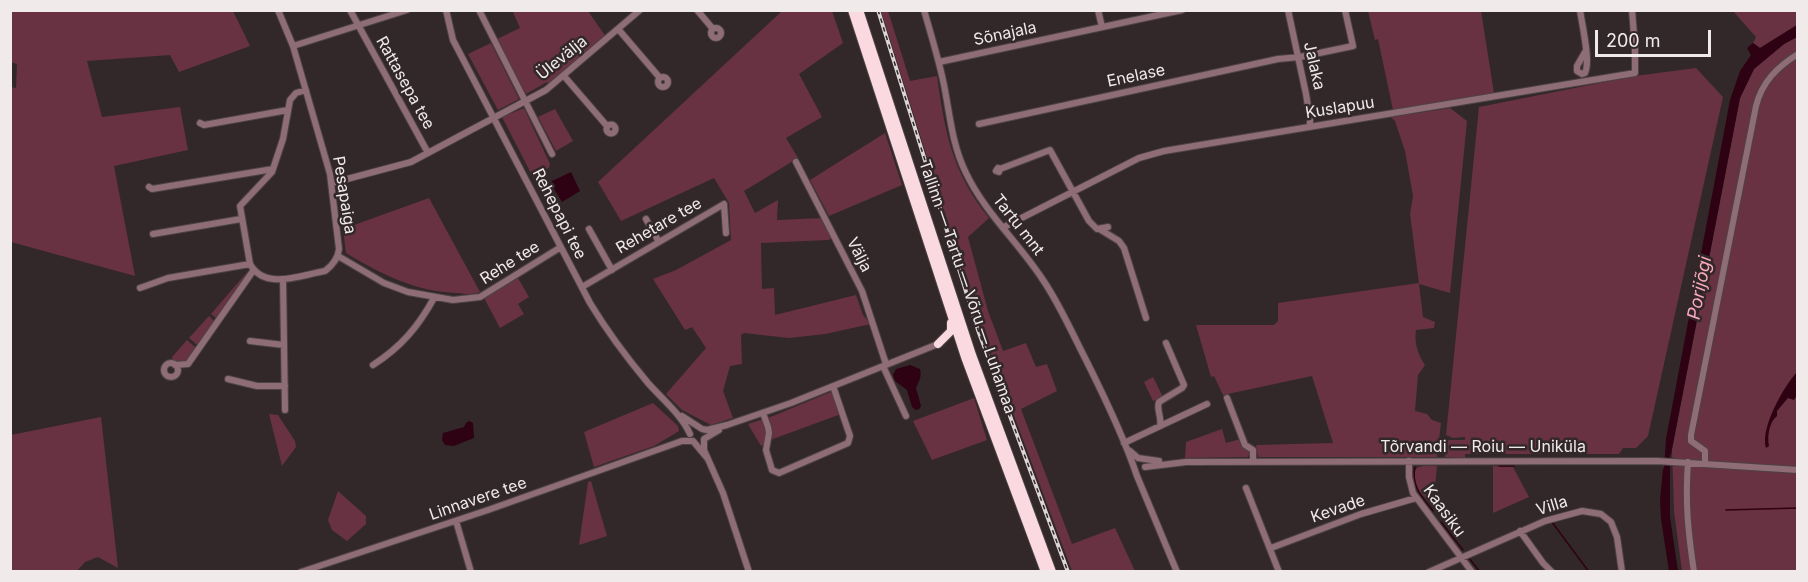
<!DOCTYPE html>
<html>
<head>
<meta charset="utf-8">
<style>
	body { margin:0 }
	#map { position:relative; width:1808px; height:582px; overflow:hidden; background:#32282a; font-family:Inter,sans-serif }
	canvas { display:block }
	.frame { position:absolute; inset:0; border:12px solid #f0eaeb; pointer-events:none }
	.scale { position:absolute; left:1595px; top:30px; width:116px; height:27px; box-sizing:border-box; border:3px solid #f0eaeb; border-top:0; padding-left:8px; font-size:18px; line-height:21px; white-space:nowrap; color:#f0eaeb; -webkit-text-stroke:4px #32282a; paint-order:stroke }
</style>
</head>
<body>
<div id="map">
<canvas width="1808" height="582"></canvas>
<div class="frame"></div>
<div class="scale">200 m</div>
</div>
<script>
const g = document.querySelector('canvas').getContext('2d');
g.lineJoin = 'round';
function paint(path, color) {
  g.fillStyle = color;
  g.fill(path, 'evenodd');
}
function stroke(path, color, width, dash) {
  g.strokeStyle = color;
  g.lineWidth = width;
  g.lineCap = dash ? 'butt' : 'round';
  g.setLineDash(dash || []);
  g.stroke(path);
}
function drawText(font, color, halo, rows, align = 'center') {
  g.font = font + ' Inter,sans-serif';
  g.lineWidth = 5;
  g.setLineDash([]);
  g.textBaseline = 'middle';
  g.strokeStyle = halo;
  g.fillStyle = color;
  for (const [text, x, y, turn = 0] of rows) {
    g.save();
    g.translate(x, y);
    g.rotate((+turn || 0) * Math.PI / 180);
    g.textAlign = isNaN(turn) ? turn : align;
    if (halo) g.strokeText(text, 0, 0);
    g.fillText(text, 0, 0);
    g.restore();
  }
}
const green = new Path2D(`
	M11 10 233 11 250 46 179 72 170 55 87 61 102 117 180 107 188 150 114 166 135 276 11 242 10 87 16 88 17 64 11 62Z
	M512 10 588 11 606 37 549 85 547 82 526 94 497 39 520 28Z
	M782 11H832L843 43 799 74 822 117 786 138 798 158 744 191 755 213 778 200 777 220 824 218 833 238 828 240 761 243 762 289 774 288 775 315 856 295 863 315 871 324 825 334 789 338 744 333 741 335 742 364 730 366 723 391 733 418 711 425 682 410 666 394 706 348 692 327 685 330 653 279 676 270 731 240 729 203 714 178 621 221 598 182Z
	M881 11H888L910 81 937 76C945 133 952 172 989 218L968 237 988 311 1003 351 1026 343 1036 367 1047 364 1057 391 1021 409 1072 544 1115 528 1135 571H1072L978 319Z
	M1368 11H1481L1494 93 1393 110 1378 39 1375 40Z
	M1733 11H1797V25L1760 48 1753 43 1756 37Z
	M1797 37V571H1682L1674 511 1672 450 1740 98 1754 69 1784 44Z
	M491 43 519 99 498 110 468 54Z
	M1696 68 1723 97 1648 436 1636 448H1623L1619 454H1465V458L1445 457 1446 440H1465V437L1453 438 1446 435 1479 107 1635 76Z
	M524 108 550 164 549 168 536 173 539 180 536 183 502 117Z
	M1450 108 1467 121 1450 293 1419 284 1423 317 1435 322 1434 328 1416 330C1414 342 1418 355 1425 365L1418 375 1415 411 1427 414 1432 420 1441 423 1437 457H1258L1256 445 1333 443 1312 376 1223 395 1214 376 1211 377 1196 325H1274L1278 321V303L1419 283 1410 214 1413 196 1405 151 1395 121 1391 117Z
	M555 109 573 141 556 151 538 117Z
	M885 133 902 185 829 216 810 180Z
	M429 198 480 292C473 295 466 294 457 293 416 292 381 274 346 253L343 229Z
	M248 271 249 273 216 318 211 314Z
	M518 278 529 297 518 304 524 314 500 328 484 298Z
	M209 316 214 321 213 323 199 344H196L189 338Z
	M187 340 196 348 187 362 178 363 173 361 172 357Z
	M1153 377 1163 397 1153 401 1144 382Z
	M833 391 841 414 773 439 761 446 748 424 773 416Z
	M974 398 987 440 932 460 913 421Z
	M653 403 678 426 679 431 654 446 594 467 584 432Z
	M269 414 278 415 295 441 296 447 282 466Z
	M101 417 118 568 98 557 85 562 77 571H11V435Z
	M1222 429 1226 443 1240 439 1250 451 1248 457 1185 458 1186 442Z
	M1437 466 1433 505C1425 498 1403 479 1417 468 1421 465 1431 466 1437 466Z
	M1493 466 1513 467 1529 497 1493 513Z
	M591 481 607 536 579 545 588 482Z
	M338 491 366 516V524L347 541 332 530 328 520Z`);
const water = new Path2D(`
	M1797 25V37L1784 44 1754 69 1740 98 1671 454 1670 455V517L1678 571H1669L1661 519 1660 500 1663 469 1664 468 1666 439 1730 100 1740 71 1751 55 1747 48 1753 43 1760 48Z
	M571 172 580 191 562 202 551 184 552 181Z
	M910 365 920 369C922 377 919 381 916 388L921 406 919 409 916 410 912 407 907 390 895 381 893 375 896 369Z
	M1797 372V395L1794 400 1788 398 1777 411V416C1769 422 1767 437 1769 446L1766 448C1760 428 1784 386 1797 372Z
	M469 421 473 423 474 438 454 446 445 445 442 440 443 433 464 427 466 423Z`);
const stream = new Path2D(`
	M1499 466H1514
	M1415 467C1411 486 1422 497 1433 511
	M1726 510 1798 508
	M1441 522 1463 550
	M1552 522 1589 572
	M1469 558 1480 572`);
const minor = new Path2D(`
	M278 10 293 46 330 174 339 249C338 259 333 265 325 271 301 275 265 291 250 264L240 206 272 172 283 139 290 100 296 93 306 90
	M350 10 428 153
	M446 10 453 40 590 303C607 331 627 358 648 383 662 399 681 414 690 434
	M479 10 552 154
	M697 10 713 29
	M924 10C931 35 939 60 944 85 950 115 952 145 966 173 985 213 1019 243 1043 280 1060 305 1072 333 1086 360 1105 398 1124 437 1137 476L1177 572
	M1098 10 1102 27
	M1288 10 1306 94 1310 119V127
	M1580 10C1582 25 1591 62 1585 73L1582 74 1577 71V66L1585 52
	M711 33a5 5 0 1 1 10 0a5 5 0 1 1-10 0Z
	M619 30 660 78
	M293 46 407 10
	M939 62 1182 10
	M564 76 607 126
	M658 82a5 5 0 1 1 10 0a5 5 0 1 1-10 0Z
	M200 123 204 125 288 110
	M979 124 1278 59 1300 57 1353 46 1345 10
	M606.5 129a4.5 4.5 0 1 1 9 0a4.5 4.5 0 1 1-9 0Z
	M796 162 862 291 886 364
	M1000 169 998 168 996 171 999 172 1000 169 1050 150 1089 221 1097 229 1108 227
	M332 183 411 162 546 90 640 10
	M149 187 152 189 273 169
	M646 219 659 242
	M1004 227 1139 158 1164 151 1635 73V48L1632 10
	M589 229 612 270
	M1101 230 1119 241 1124 248 1146 318
	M153 234 241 219
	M338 256 384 283 408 292 453 300 480 297 561 247
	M283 279 285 410
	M582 287 724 204 726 233
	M140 288 168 278 250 264
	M250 341 284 345
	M164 370a7 7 0 1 1 14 0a7 7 0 1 1-14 0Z
	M175 365 188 364 253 271
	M373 365C401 347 418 327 434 298
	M883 366 906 416
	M228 379 257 386H285
	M1227 398 1245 445 1253 450V462
	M763 413 768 427 769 433 766 450 772 470 779 473 848 443 850 436 833 386
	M682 416 702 429 707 430 727 425 791 403 938 344
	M1160 426C1162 417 1156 409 1159 402L1182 388 1184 385 1166 343
	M719 430 704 439V450L723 493 749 572
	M1124 443 1207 404
	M1130 451 1138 458 1159 461
	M1409 461V477L1413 493 1472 572
	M1688 462C1685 503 1688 531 1694 572
	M1705 463V451L1691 441V435L1756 106C1762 82 1777 67 1798 54
	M1145 467 1186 462 1657 461 1798 470
	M1246 488 1279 572
	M456 521 471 572
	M1520 531 1543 563 1552 572
	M1271 548 1361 514 1416 498
	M301 572 488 510 682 441H693L708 459
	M1429 572 1545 521 1582 511 1601 514 1611 522 1617 537 1622 572`);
const highway = new Path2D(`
	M852 10 965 357 1045 572
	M859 10 972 355 1052 572
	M938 344 951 331V323`);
const rail = new Path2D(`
	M878 10 978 330 1068 572`);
const streetNames = [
	["Sõnajala",1005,34,-12],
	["Ülevälja",562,58,-39],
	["Jalaka",1314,66,77],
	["Enelase",1136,76,-12],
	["Rattasepa tee",405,83,61],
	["Kuslapuu",1340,108,-9],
	["Pesapaiga",344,195,81],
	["Rehepapi tee",559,214,63],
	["Tartu mnt",1018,225,52],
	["Rehetare tee",659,226,-30],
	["Välja",859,255,63],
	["Rehe tee",510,263,-32],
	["Tallinn — Tartu — Võru — Luhamaa",967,287,71],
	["Tõrvandi — Roiu — Uniküla",1483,447],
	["Linnavere tee",478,499,-19],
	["Villa",1552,506,-17],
	["Kevade",1338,509,-19],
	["Kaasiku",1444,511,54]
];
const waterNames = [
	["Porijõgi",1700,288,-79]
];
paint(green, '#683243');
paint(water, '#2e0113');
stroke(stream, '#2e0113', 1.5);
stroke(minor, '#4d4345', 8);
stroke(highway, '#4d4345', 10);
stroke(minor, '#8e6d76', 6);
stroke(highway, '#fad9e1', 8);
stroke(rail, '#dcd5d6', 4);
stroke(rail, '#32282a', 1.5, [4.5]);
drawText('16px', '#f0eaeb', '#32282a', streetNames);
drawText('italic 18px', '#fba9bf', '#32282a', waterNames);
</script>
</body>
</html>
